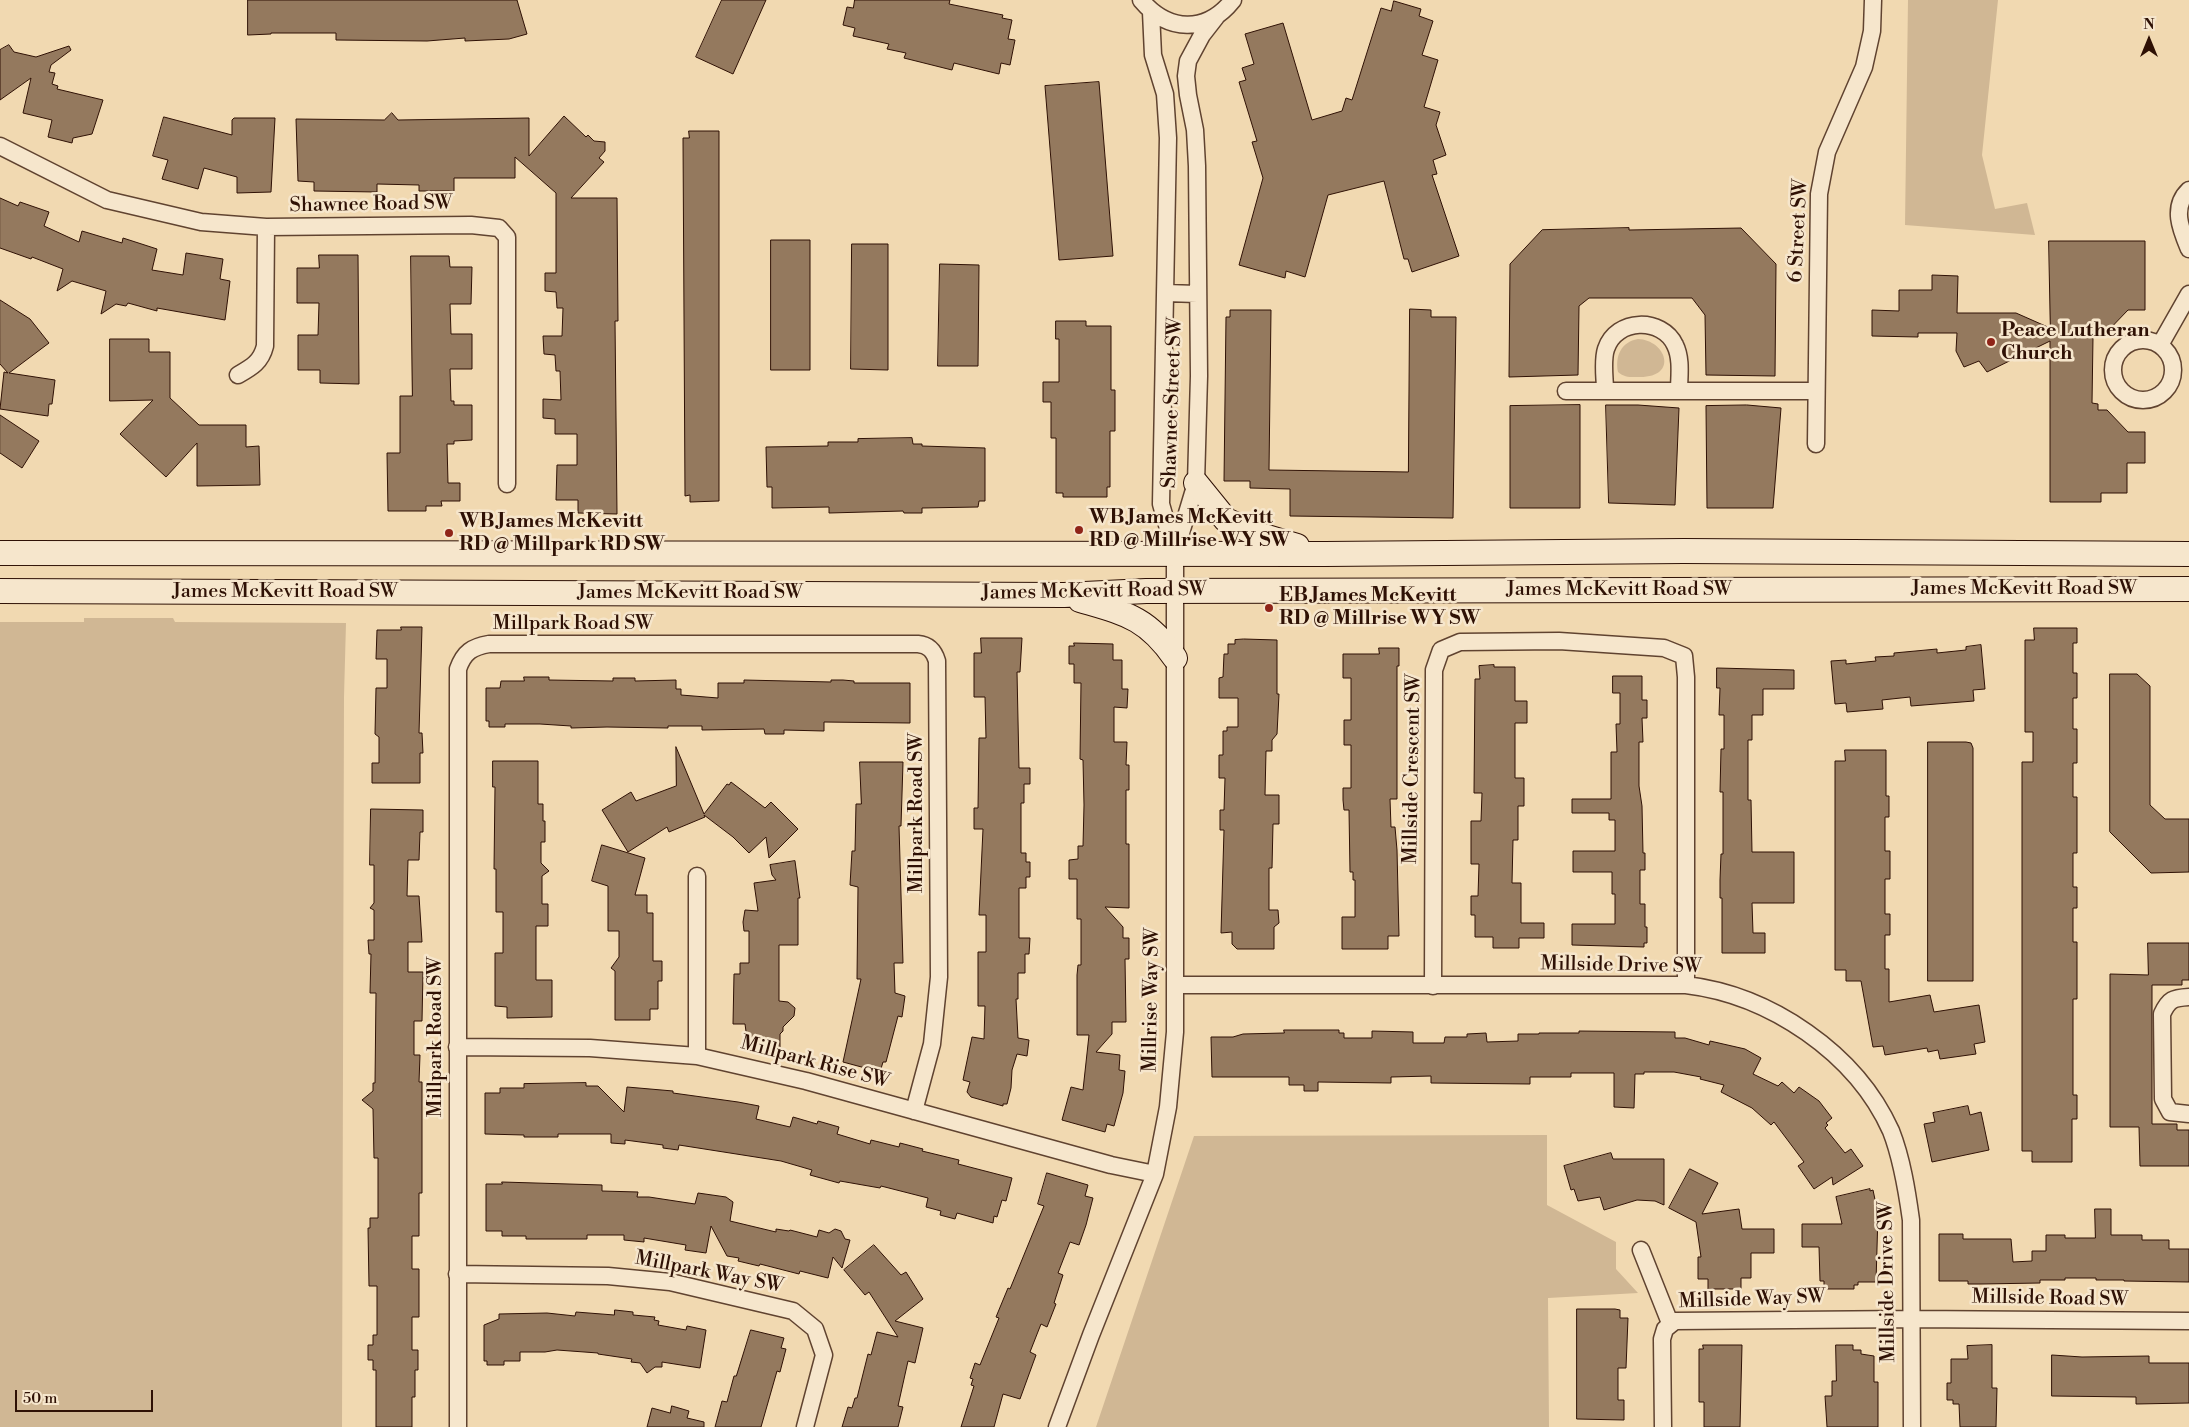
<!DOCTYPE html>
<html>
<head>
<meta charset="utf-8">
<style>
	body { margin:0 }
	#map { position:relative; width:2189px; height:1427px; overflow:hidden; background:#f1d9b1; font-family:"Libre Bodoni",serif }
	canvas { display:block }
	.north { position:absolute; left:2124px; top:15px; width:50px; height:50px; -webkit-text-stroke:4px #f6e6cc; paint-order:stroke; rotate:0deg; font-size:14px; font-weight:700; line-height:20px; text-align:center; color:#2f1105 }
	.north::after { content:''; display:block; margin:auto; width:18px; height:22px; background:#2f1105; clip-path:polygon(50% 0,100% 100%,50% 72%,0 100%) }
	.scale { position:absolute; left:15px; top:1390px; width:138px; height:22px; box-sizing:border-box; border:2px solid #2f1105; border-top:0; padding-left:6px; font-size:15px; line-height:18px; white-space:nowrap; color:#2f1105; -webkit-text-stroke:4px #f6e6cc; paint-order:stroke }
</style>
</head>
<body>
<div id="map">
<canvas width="2189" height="1427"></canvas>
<div class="north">N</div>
<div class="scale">50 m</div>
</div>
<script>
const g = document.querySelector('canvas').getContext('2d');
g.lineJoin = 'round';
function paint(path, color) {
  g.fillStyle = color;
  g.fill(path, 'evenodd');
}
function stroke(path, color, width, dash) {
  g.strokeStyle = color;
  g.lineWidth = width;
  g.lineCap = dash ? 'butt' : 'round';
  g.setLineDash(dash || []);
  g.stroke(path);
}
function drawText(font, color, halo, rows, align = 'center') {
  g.font = font + ' "Libre Bodoni",serif';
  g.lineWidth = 5;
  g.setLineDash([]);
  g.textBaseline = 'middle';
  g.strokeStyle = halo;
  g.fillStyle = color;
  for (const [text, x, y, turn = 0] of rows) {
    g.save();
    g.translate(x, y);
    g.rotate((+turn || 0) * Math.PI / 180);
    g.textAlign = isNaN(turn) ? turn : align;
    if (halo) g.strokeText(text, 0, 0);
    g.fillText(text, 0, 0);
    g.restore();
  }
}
const green = new Path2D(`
	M1908 0H1998L1982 155 1995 209 2027 203 2035 235 1905 225Z
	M1638 339C1666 340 1679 377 1640 377 1631 377 1625 378 1618 372 1615 356 1621 342 1638 339Z
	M84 618H173L175 622 346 623 344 697 342 1427H0V622H84Z
	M1547 1135V1205L1616 1242V1269L1638 1293 1548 1298 1549 1427H1096L1194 1136Z`);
const building = new Path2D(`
	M248 0H517L527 34 509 39 465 41V38L427 41 336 40V33H271V34L248 35Z
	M722 0H766L733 74 696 57Z
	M855 0H950L949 4 1003 15 1002 18 1012 20 1008 39 1015 40 1010 65 1001 63 999 74 954 63 952 70 904 58 906 53 887 49 889 44 853 36 855 28 843 25 847 7 853 8Z
	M1394 1 1421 9 1419 16 1433 21 1422 55 1438 60 1424 107 1440 112 1436 125 1446 155 1433 160 1437 174 1432 175 1459 256 1412 272 1408 259H1404L1384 181 1328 195 1305 277 1286 271 1285 278 1239 265 1263 178 1252 142 1257 141 1239 82 1246 80 1242 68 1254 64 1245 34 1283 23 1312 120 1342 111 1346 98 1352 100 1381 8 1391 11Z
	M9 45 14 52 36 57 69 46 71 50 51 65 49 72 55 73 52 84 58 86 57 89 103 100 92 134 73 138 72 143 48 137 52 120 23 113 31 78 0 100V50Z
	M1099 82 1113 256 1059 260 1045 86Z
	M392 113 398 120 529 118V156L564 116 586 137 588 135 594 141 605 142V151L599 158 604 162 571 198H617L618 321H615L617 514 578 513V500H556L557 465H577V434H555V419L543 418V399L561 400 560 371H556L555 355 544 354 543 336H562L563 308H557L556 292 545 291V273H556V193L515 157V178H454V191H419V185L377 184V192L314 191V182L298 181 296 119 384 120Z
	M164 117 232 135V120L234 118H275L271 192 237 193V177L204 168 198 189 162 179 168 160 153 156Z
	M689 131H719V501L690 502V495L685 496 683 138H689Z
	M0 198 18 206 20 202 49 212 44 226 79 242 82 231 122 243 123 238 157 249 152 270 183 275 186 253 223 259 220 279 230 281 225 320 157 308V311L128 303 126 306 116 304 101 314 106 291 72 281 57 291 63 269 32 257 31 259 0 248Z
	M1629 228V230L1741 228 1776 264 1775 376 1706 375 1705 315 1692 298H1589L1579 306 1578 375 1509 377 1510 264 1542 230Z
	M771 240H810V370H771Z
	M2049 241H2145V310H2128L2102 337H2093L2092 403 2098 404V410H2107L2128 432H2145V463H2127V493H2101V502H2050V341L1987 372 1979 361 1964 367 1956 351 1957 333H1918V337L1872 336V310L1899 311V290H1932V275L1958 276 1957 313H2016L2050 328Z
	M852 244H888V370L851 369Z
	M319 255H358L359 384 320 383V370H298V335H318L319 303H297V268H319Z
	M411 256H449L450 267H472L471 304H450L451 334H472V369H450L451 401H454V405H472V440L454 441V444H447L448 483H460V501H441L442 506H426V511H388L387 453H400V396H412Z
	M940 264 979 265 978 366H938Z
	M0 300 30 319 49 343 9 373 55 380 52 404H49L48 416 0 409 4 372 8 373 0 364Z
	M1410 309 1431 310V317H1456L1453 518 1290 516V489L1250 488V481H1224L1226 317H1230V310H1271L1269 470 1408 472Z
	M1056 321H1086V326H1111V390H1115V431H1110V487H1107V497H1063V493H1056V438H1051V402H1043V382H1059V339H1056Z
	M110 339H149V352H170V398L199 425H246V447L259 446 260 485 197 486V443L166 477 120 434 153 400 110 401Z
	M1580 405V508H1510V406Z
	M1606 405H1638L1679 408 1675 505 1609 503Z
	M1747 405 1781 408 1773 508H1707L1706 406Z
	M0 415 39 441 22 468 0 453Z
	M912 438 913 444H922V446L985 448V501H979L978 507 922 508V513H904L903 511 829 513V507L772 508V487H767L766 447 828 446V442H858V439Z
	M401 627H422L419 733H422L423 753H420V783H372V763H379V737L375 734 376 688H387V659H376L377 630H401Z
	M2034 628H2077V643H2073V673H2077V698H2073V729H2077V763H2073V797H2077V853H2073V887H2077V908H2073V942H2077V999H2073V1095H2077V1119H2072V1162H2032V1151H2022V762H2033V732H2025V640H2034Z
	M981 638H1022L1020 672H1017L1019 768H1030V784H1024V803H1021V853H1026V862H1030V877H1026V888H1019V938H1030L1029 954H1025V973H1018V999H1016L1018 1038 1029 1040 1027 1056 1017 1054 1012 1070 1011 1088 1007 1104H1003V1106L971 1097 967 1092 970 1082 963 1080 972 1037 984 1039 985 1006H978V952H986V915H979L983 829H974V808H978L979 738H986L985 697H974V653H981Z
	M1244 639 1277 640V694H1279L1277 734 1272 740V751H1266L1265 795H1279V824H1273L1272 868H1269V910H1278L1279 923 1274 927V949H1237L1232 944V932L1221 933 1224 830H1220V810H1224L1225 778H1219V755H1223V731H1227V727H1238V698H1219V678L1223 677 1224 654H1228V644H1235V640Z
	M1074 643 1113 644V660H1122V689H1128L1127 708 1114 707V742H1127L1126 765H1129V790H1126V844H1129V908L1105 907 1123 927V938H1129V959H1125L1126 1022H1112V1034L1096 1052 1120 1055 1119 1070 1125 1071 1123 1093 1114 1126 1107 1124 1105 1132 1062 1120 1071 1087 1083 1090 1089 1035H1077V975L1078 965H1081V919H1077V879H1069V860L1078 859V846H1083L1084 805 1083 760 1080 759 1081 683H1074V664H1069V646H1074Z
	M1981 645 1985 689 1973 690 1974 701 1911 706 1910 697 1882 700 1883 709 1847 712 1846 703 1835 704 1831 661 1846 660V664L1876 661 1875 657 1894 656V653L1937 649V653L1966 650V647Z
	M1379 648H1399V666H1397V799H1390L1391 827H1395L1397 850 1399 936H1388V949H1342V917H1355V880H1353V872H1350L1349 810H1344L1343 800V788H1351V745H1344V720H1351V678H1343V654H1379Z
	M1494 665V667H1515V701H1527V723H1515V778H1524V806H1518V840H1513L1512 883H1521V923H1544V938H1519V948H1493V937H1475V915H1471V896H1478L1479 864H1471V821H1481L1482 793H1474L1475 679H1480L1479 666Z
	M1717 668 1794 670V689H1763V715H1752V740H1748V800H1751L1752 852H1794V903H1752L1753 933H1765V953H1722V898H1720V880L1721 854H1723V792H1720L1721 749H1724V715H1719L1720 688H1717Z
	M2110 674H2137L2150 686V805L2165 819H2189V872L2151 873 2110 832Z
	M1613 676H1642V700H1647V718H1642L1643 742H1639V786L1642 806 1643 853H1645V870H1640V904H1645V927H1647V943H1644V947L1572 945V924H1615V894H1612V872H1573V851H1615V820H1609V813H1572V799H1611V752H1617L1616 724H1620V693H1613Z
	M524 677H549V680L613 681V678H635V681L676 680V689H681V695L718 698V683H744V680L831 682V680H843L854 681V683H910V723L824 722V731L784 730V734H765L764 729 702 730V726H668V728L607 727 571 728V726L540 724H505V727H489V721H486V688H500L501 681H524Z
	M1928 742H1966L1971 743 1973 748V981H1928Z
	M676 747 704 814 727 784 729 785 731 782 765 808 771 802 798 829 769 858 766 837 749 853 733 837 704 815 705 817 669 832 667 827 628 852 602 810 631 792 636 801 676 786Z
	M1845 750H1886V796H1889V817H1885V851H1890V879H1885V914H1890V935H1885V969H1889V1002L1930 995 1934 1012 1979 1005 1985 1042 1974 1044 1976 1054 1940 1059 1938 1050 1928 1052 1927 1048 1885 1055 1883 1046 1873 1047 1861 981H1846V970H1835V761H1845Z
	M493 761H538V804H543V821H545V842H541V863L549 871 542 876V904H548V926H536V980H552V1017L507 1018V1007L495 1006V953H503V912H496V869H494L495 787H493Z
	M860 762H903L901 826H899L903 963H894L895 993 905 996 902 1017 898 1016 886 1062H883L880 1072 843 1062 861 979H857L858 887 850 885 852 851H855L856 804H861Z
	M371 809 423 810V832H420L419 860H408L407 896H419L422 942H408V972H423L422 1021H414V1055H420L419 1082H422V1193H419V1236H412V1269H419V1317H412V1350H418V1370H415V1397H412V1427H376V1370H373V1360H368V1345H373V1335H377V1286H369L368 1228H370V1218H378V1158H374L373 1109 362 1100 373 1091V1083H375L376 993H370L371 954H369L368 940H374V910L370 908 374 903V865H370Z
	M602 845 645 858 635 895H647V913H653V961H662V981H658V1009H650V1020H615V971L611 968 619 957V931H608V886L592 881Z
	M795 861 800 898H798V945H779V1001L788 1002 795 1008 794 1016 783 1027V1031L780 1034V1052L768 1039H747L745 1024H733L734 974H740V963H749V931H744L743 922 745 910 758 911 754 883 776 880 772 875 770 865Z
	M2148 943H2189V980H2182V985H2152V1124H2177V1130H2189V1166H2140L2139 1127H2110V974L2148 975Z
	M1284 1030H1339V1033H1344V1038H1372V1031L1413 1032V1043H1444L1445 1037H1467V1034L1486 1033 1487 1042 1518 1041V1034H1539V1033H1579V1031L1675 1032V1038H1685L1709 1045 1710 1041 1745 1049 1761 1058 1753 1074 1778 1086 1782 1082 1794 1093 1799 1087 1819 1101 1832 1118 1826 1123 1828 1125 1825 1128 1845 1153 1851 1149 1863 1166 1833 1185 1832 1177 1814 1189 1798 1166 1804 1162 1774 1122 1771 1125 1752 1108 1721 1092 1724 1085 1700 1079 1701 1077 1674 1072H1644V1074H1635L1634 1108 1614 1107V1073H1571V1077H1530V1084L1431 1083V1076L1391 1077V1083L1318 1082V1091H1304V1085H1289V1077H1212L1211 1037H1233L1243 1034 1284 1033Z
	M586 1083V1086H598L624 1112 627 1087 673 1091V1093L738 1102 759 1106 756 1119 790 1127 793 1117 817 1124 818 1121 839 1127 837 1134 870 1144 871 1140 899 1147 900 1143 923 1149 922 1151 959 1160 958 1164 1012 1178 1006 1201 1002 1200 997 1217 994 1216 993 1223 957 1213 955 1219 940 1215 941 1211 926 1207 928 1198 881 1186 880 1188 840 1181 839 1183 810 1175 812 1170 781 1161 679 1145 678 1150 663 1148V1145L625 1140V1144L611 1143V1134H558V1137H524V1135L485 1134V1093H500V1088H524V1084Z
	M1968 1106 1970 1115 1981 1112 1989 1150 1932 1162 1924 1124 1935 1122 1933 1113Z
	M1611 1153 1613 1159H1664V1205L1655 1201 1637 1200 1604 1210 1600 1197 1578 1201 1574 1189 1571 1190 1564 1166Z
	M1690 1169 1718 1183 1702 1214 1739 1209 1742 1229H1774V1253H1751V1278H1741V1289H1708V1279H1698V1257H1701L1696 1222 1669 1208Z
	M1047 1173 1088 1185 1085 1196 1093 1198 1086 1225 1079 1245 1070 1242 1058 1273 1063 1275 1054 1303 1056 1304 1047 1327 1041 1324 1030 1352 1036 1355 1020 1399 1003 1394 994 1427H961L974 1386 971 1385 973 1379 970 1378 975 1363 980 1365 999 1318 996 1317 1008 1288 1010 1289 1044 1206 1038 1204Z
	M502 1182 602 1185V1191L638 1192 637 1197H649L695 1204 698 1193 726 1197 733 1202 730 1221 776 1232V1229L789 1231 790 1230 817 1237 819 1230 829 1233 835 1229 841 1231 845 1239 850 1240 842 1268 833 1257 828 1278 800 1271 799 1274 760 1264 759 1266 738 1261 739 1258 727 1256 711 1226 706 1253 685 1250 686 1245 644 1238V1242L624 1240V1235H587V1239H526V1236H502V1231H486V1184H502Z
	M1870 1189V1191L1873 1190 1878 1214 1876 1282H1858V1285H1854V1289H1824V1281H1820L1819 1247H1802V1224H1842L1836 1197Z
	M2095 1209H2111V1235H2142V1240H2169V1249H2189V1282L2124 1281V1280H2096V1278H2065V1280H2040V1283L1981 1284H1968V1281H1939V1234H1963V1239H2011L2013 1262 2032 1261V1251H2046V1235H2065V1238H2095Z
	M874 1245 901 1275 906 1272 923 1299 895 1321 923 1328 915 1363 908 1361 898 1406 903 1407 898 1427H842L848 1407 852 1408 855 1398H857L868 1354 871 1355 877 1332 898 1337 869 1292 865 1295 844 1270Z
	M1577 1309H1615L1620 1310V1318H1628L1626 1368H1618V1400H1624V1420L1577 1419Z
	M615 1310 633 1312V1315L655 1317 654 1320 659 1321 658 1325 686 1330 687 1326 706 1330 700 1368 662 1362V1367H655L647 1373 640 1363 631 1362 632 1359 598 1354V1353L557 1350 545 1352H520V1361H504V1365H487V1361H484V1325L499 1319V1314L547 1313 575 1316 576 1312 614 1315Z
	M751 1330 784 1338 781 1348 786 1349 780 1372 777 1371 761 1427H715L722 1401 727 1402 734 1376H736Z
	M1703 1345H1742L1740 1427H1704V1402H1699V1349H1703Z
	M1836 1345H1853V1350H1861V1354L1874 1356V1382H1878V1427H1827L1825 1396H1832V1381H1836Z
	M1992 1345V1388H1997L1996 1427H1960L1959 1404H1953V1400H1947V1383H1951V1359H1968L1967 1346Z
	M2052 1355 2082 1357 2149 1356V1363H2189V1403L2136 1404V1397L2052 1396Z
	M672 1406 689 1411 687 1418 704 1422V1427H647L652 1408 670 1413Z`);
const street = new Path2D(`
	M1141 0C1168 32 1206 34 1233 0
	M0 146 107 200 201 222 266 227 471 225 499 228 507 237V484
	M2189 190C2171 207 2181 230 2189 249
	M1166 293 1197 294
	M2113 370a30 30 0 1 1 60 0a30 30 0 1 1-60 0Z
	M2160 345 2189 294
	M238 375C252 367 261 362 265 346L266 227
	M1566 391H1816
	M1605 391C1605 378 1602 361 1606 349 1616 318 1662 317 1675 345 1682 359 1679 377 1679 391
	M1816 444 1819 194 1827 152 1864 67 1872 31 1873 0
	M1175 553 1196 483 1199 376 1197 166 1195 130 1188 95 1186 76 1188 61 1202 35 1216 17
	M697 876V1056
	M1175 985H1686C1770 995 1856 1053 1891 1131 1902 1159 1907 1191 1911 1220L1912 1427
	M1433 986 1434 670 1441 650 1460 642 1559 641 1664 648 1684 656 1686 677V985
	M2189 997C2173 998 2169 999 2162 1014L2163 1099 2170 1112 2189 1114
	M457 1047 590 1048 697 1056 806 1081 1111 1165 1155 1174
	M1641 1250 1670 1323
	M457 1274 608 1276 670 1282 793 1311 815 1329 824 1355 805 1427
	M458 1427V669C464 652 472 647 489 644H918C929 645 934 651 937 661L939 977 932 1044 914 1111
	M1057 1427 1091 1335 1155 1174 1168 1107 1175 1032V553L1161 504 1168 138 1165 94 1153 55 1151 12
	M1663 1427 1662 1339 1665 1329 1675 1321 1911 1319 2189 1321`);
const secondary = new Path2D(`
	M1196 483 1226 520 1257 534 1297 546
	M0 553 1325 554 1684 551 2189 554
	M0 591 1064 595 1146 591 2189 589
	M1080 600C1124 613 1147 617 1175 658`);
const markers = [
	[1991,342,5,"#8f2418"],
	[1079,530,5,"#8f2418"],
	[449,533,5,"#8f2418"],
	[1269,608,5,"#8f2418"]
];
const streetNames = [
	["Shawnee Road SW",371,205,-1],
	["6 Street SW",1799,231,-87],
	["Shawnee Street SW",1173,403,-88],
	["James McKevitt Road SW",2024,589],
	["James McKevitt Road SW",1619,590],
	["James McKevitt Road SW",285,592],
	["James McKevitt Road SW",1094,592,-1],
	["James McKevitt Road SW",690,593],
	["Millpark Road SW",573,624],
	["Millside Crescent SW",1413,769,-89],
	["Millpark Road SW",917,813,-90],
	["Millside Drive SW",1621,966,1],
	["Millrise Way SW",1152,1000,-89],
	["Millpark Road SW",436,1037,-90],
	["Millpark Rise SW",815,1063,15],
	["Millpark Way SW",709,1273,11],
	["Millside Drive SW",1888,1282,-91],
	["Millside Road SW",2050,1299,1],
	["Millside Way SW",1752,1300,-2]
];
const poiNames = [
	["Peace Lutheran",2001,331],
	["Church",2001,354],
	["WB James McKevitt",1089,518],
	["RD @ Millrise WY SW",1089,541],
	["WB James McKevitt",459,522],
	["RD @ Millpark RD SW",459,545],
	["EB James McKevitt",1279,596],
	["RD @ Millrise WY SW",1279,619]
];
paint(green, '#d0b794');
paint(building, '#94795e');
stroke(building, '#2f1105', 1);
stroke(street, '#604330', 19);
stroke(secondary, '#2f1105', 26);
stroke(street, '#f6e6cc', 16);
stroke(secondary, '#f6e6cc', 24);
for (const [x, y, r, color] of markers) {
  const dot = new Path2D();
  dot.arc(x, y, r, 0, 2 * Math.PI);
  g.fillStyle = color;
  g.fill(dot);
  stroke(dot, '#f6e6cc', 2);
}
drawText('20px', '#2f1105', '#f6e6cc', streetNames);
drawText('bold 20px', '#2f1105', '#f6e6cc', poiNames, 'left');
</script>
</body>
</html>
